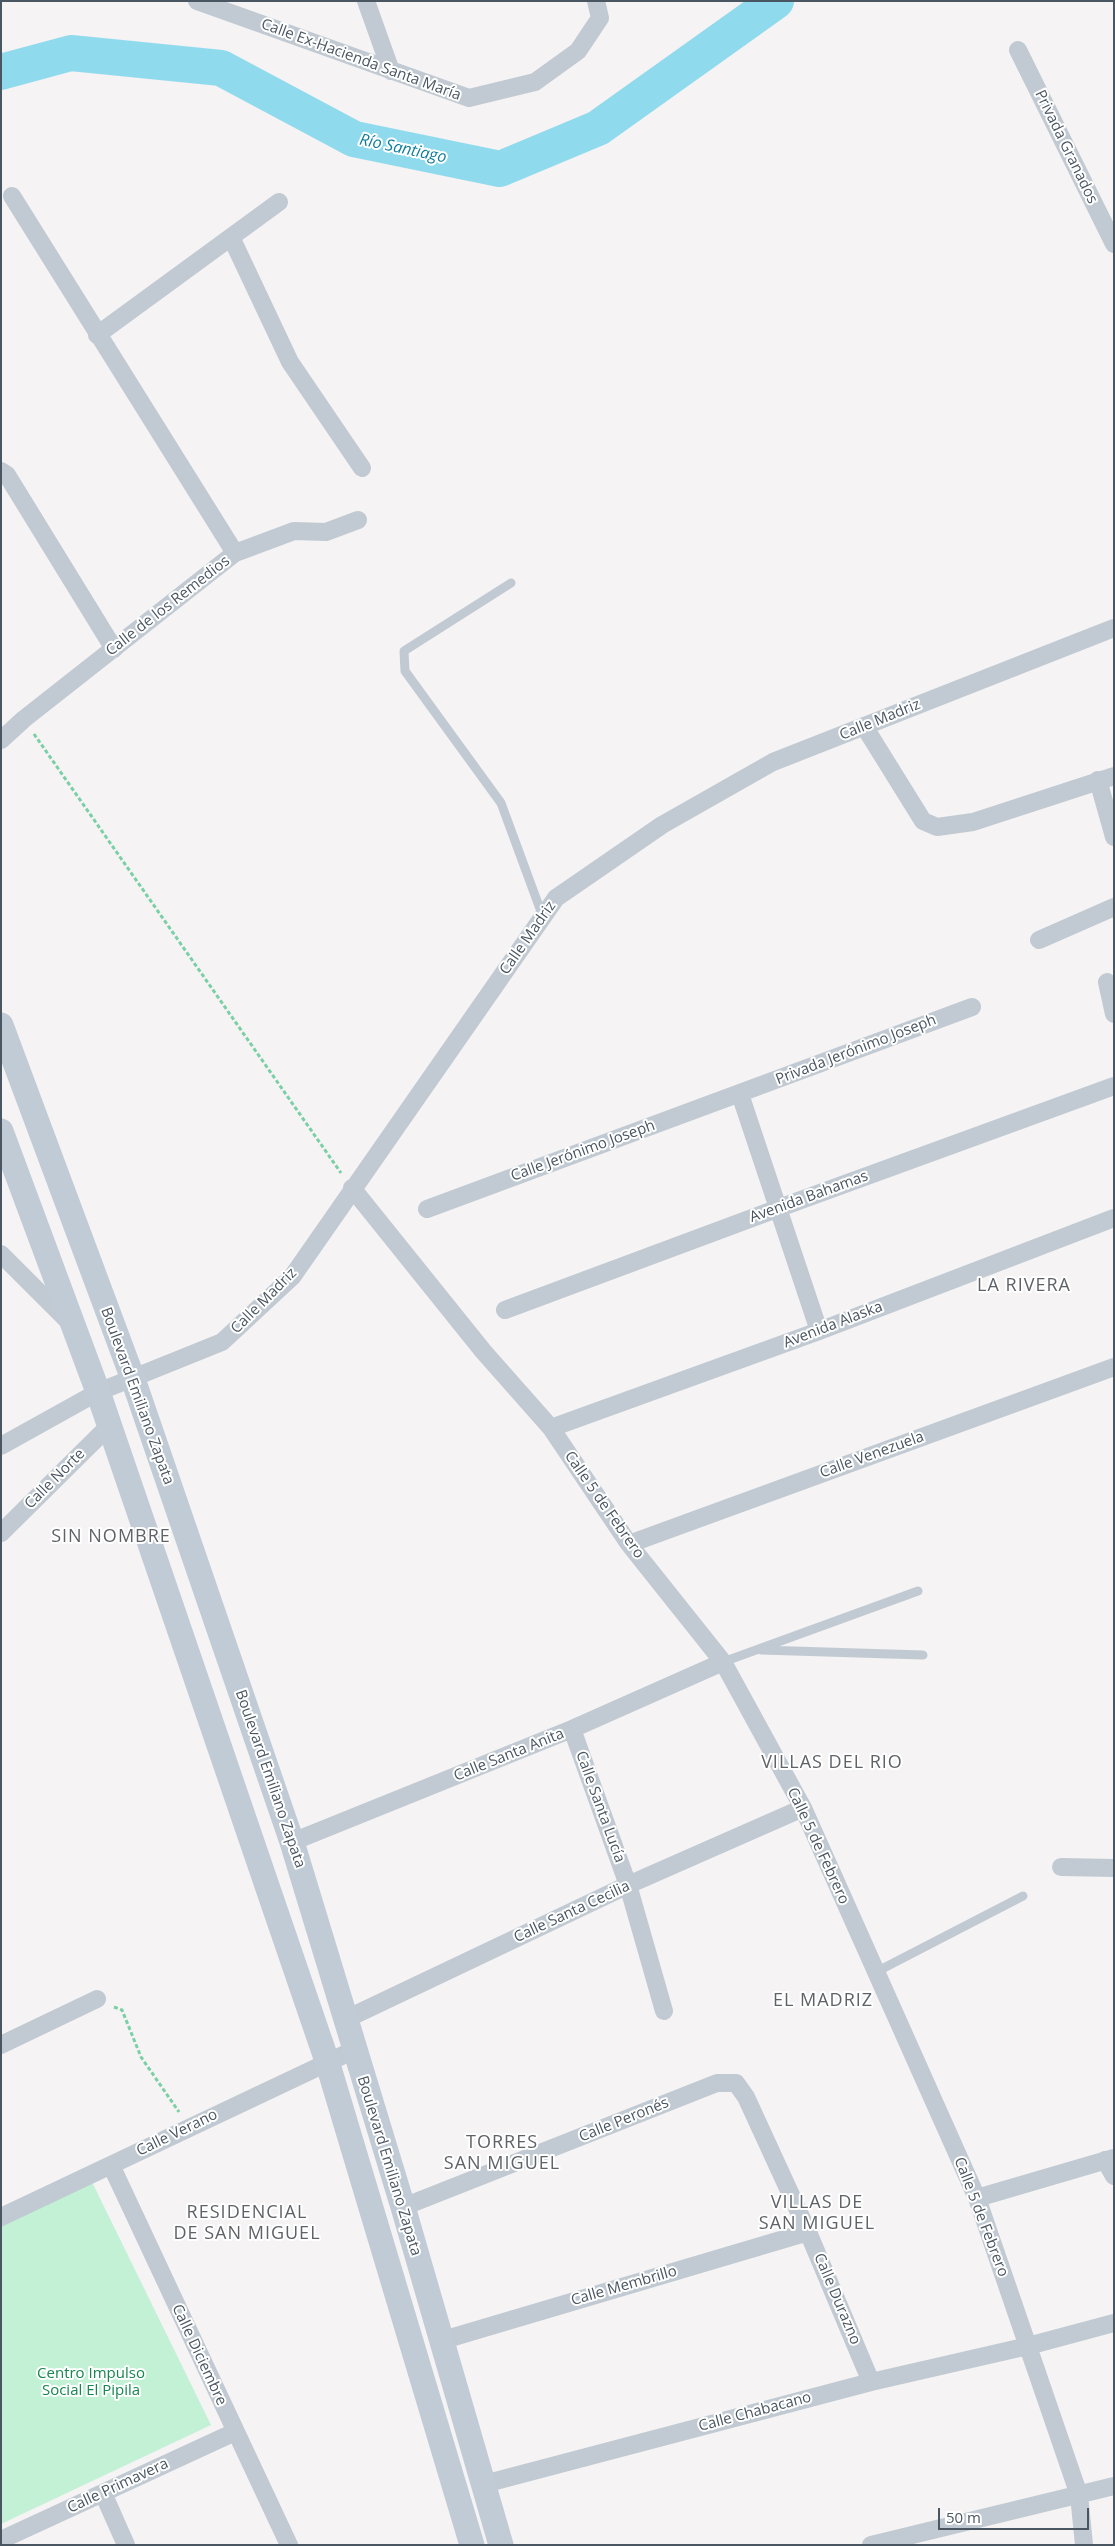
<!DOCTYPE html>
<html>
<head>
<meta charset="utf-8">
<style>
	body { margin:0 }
	#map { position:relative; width:1115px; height:2546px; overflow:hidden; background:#f5f3f3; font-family:"Open Sans",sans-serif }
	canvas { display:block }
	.frame { position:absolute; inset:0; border:2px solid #4a5661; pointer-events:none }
	.scale { position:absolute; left:938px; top:2508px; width:151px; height:22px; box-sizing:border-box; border:2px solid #4a5661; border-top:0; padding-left:6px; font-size:15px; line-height:18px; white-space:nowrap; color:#4a5661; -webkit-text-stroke:4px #fff; paint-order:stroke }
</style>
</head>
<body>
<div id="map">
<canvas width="1115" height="2546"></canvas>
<div class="frame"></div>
<div class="scale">50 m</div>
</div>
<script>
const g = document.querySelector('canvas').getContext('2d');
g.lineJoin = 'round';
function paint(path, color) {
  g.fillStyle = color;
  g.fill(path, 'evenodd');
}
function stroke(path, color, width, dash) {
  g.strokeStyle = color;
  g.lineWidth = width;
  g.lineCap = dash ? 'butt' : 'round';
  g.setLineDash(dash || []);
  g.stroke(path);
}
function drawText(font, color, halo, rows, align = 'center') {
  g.font = font + ' "Open Sans",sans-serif';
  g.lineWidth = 4;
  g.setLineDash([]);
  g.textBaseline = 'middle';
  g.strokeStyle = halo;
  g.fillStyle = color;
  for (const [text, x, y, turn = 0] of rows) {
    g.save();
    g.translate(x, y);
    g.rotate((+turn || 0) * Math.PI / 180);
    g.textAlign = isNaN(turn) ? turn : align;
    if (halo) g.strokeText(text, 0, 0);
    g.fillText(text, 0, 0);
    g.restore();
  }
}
const green = new Path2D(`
	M91 2180 211 2425 1 2524V2225Z`);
const river = new Path2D(`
	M1 72 71 53 221 68 354 139 500 169 598 128 776 1`);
const path = new Path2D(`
	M34 734 341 1173
	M114 2007 122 2010 141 2057 179 2112`);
const lane = new Path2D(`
	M511 583 404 651 405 671 501 803 543 917
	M761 1650 923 1655
	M723 1662 918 1591
	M876 1972 1023 1896`);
const street = new Path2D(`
	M197 1 469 98 535 82 578 51 600 18 596 1
	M366 1 391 71
	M1018 50 1114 244
	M12 196 235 553
	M231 237 290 362 362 468
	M97 335 279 202
	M1 471 7 475 114 649
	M864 726 923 821 937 827 973 822 1114 776
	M1 740 24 719 235 553 294 531 326 532 358 520
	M1098 780 1114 837
	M1039 940 1114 907
	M1107 982 1114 1014
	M740 1094 819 1331
	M352 1188 483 1351 551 1428 629 1544 723 1662 803 1808 977 2198 1079 2495 1084 2545
	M427 1209 972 1007
	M1 1254 69 1322
	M505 1310 779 1208 1114 1086
	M551 1428 819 1331 1114 1218
	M1 1446 98 1392 222 1342 292 1277 556 898 662 825 773 762 1114 628
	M1 1533 110 1425
	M629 1544 1114 1367
	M572 1729 628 1885 664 2011
	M292 1842 572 1729 723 1662
	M1061 1867 1114 1868
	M344 2020 628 1885 803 1808
	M1 2045 97 1999
	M1105 2160 1114 2176
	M111 2165 289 2545
	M977 2198 1114 2158
	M403 2207 717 2083H736L746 2097 808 2232 871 2382
	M1 2217 354 2050
	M440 2341 808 2232
	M484 2484 871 2382 1028 2346 1114 2323
	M103 2493 126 2545
	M1 2540 235 2432
	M871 2545 1114 2486`);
const secondary = new Path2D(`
	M1 1025 133 1379 292 1842 403 2207 501 2545
	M1 1131 98 1392 327 2061 472 2545`);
const streetNames = [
	["Calle Ex-Hacienda Santa María",361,60,20],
	["Privada Granados",1066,147,64],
	["Calle de los Remedios",168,606,-38],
	["Calle Madriz",880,720,-22],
	["Calle Madriz",528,938,-55],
	["Privada Jerónimo Joseph",856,1050,-21],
	["Calle Jerónimo Joseph",583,1151,-20],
	["Avenida Bahamas",809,1197,-20],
	["Calle Madriz",264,1301,-45],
	["Avenida Alaska",833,1325,-21],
	["Boulevard Emiliano Zapata",137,1396,70],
	["Calle Venezuela",872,1455,-20],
	["Calle Norte",55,1479,-45],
	["Calle 5 de Febrero",604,1505,55],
	["Calle Santa Anita",509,1755,-22],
	["Boulevard Emiliano Zapata",270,1779,71],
	["Calle Santa Lucía",600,1807,70],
	["Calle 5 de Febrero",818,1846,65],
	["Calle Santa Cecilia",572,1912,-25],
	["Calle Peronés",624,2120,-22],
	["Calle Verano",177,2133,-26],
	["Boulevard Emiliano Zapata",389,2166,73],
	["Calle 5 de Febrero",981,2217,69],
	["Calle Membrillo",624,2286,-16],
	["Calle Durazno",837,2299,67],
	["Calle Diciembre",199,2355,65],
	["Calle Chabacano",755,2412,-15],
	["Calle Primavera",118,2486,-25]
];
const parkNames = [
	["Centro Impulso",91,2374],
	["Social El Pipila",91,2391]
];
const waterNames = [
	["Río Santiago",403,149,12]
];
const quarterNames = [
	["LA RIVERA",1024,1286],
	["SIN NOMBRE",111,1537],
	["VILLAS DEL RIO",832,1763],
	["EL MADRIZ",823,2001],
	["TORRES",502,2143],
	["SAN MIGUEL",502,2164],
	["VILLAS DE",817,2203],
	["SAN MIGUEL",817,2224],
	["RESIDENCIAL",247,2213],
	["DE SAN MIGUEL",247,2234]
];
paint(green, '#c3f1d5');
stroke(river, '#90daee', 36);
stroke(path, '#7ad0a6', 3, [4, 2.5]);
stroke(lane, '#c1cad2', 9);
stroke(street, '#c1cad2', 18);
stroke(secondary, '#c1cbd6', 25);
drawText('15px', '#4a5661', '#fff', streetNames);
drawText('15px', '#17864f', '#fff', parkNames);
drawText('italic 16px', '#0c7c9b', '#fff', waterNames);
g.letterSpacing = '1px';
drawText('18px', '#5f6368', '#fff', quarterNames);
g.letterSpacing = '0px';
</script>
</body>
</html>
